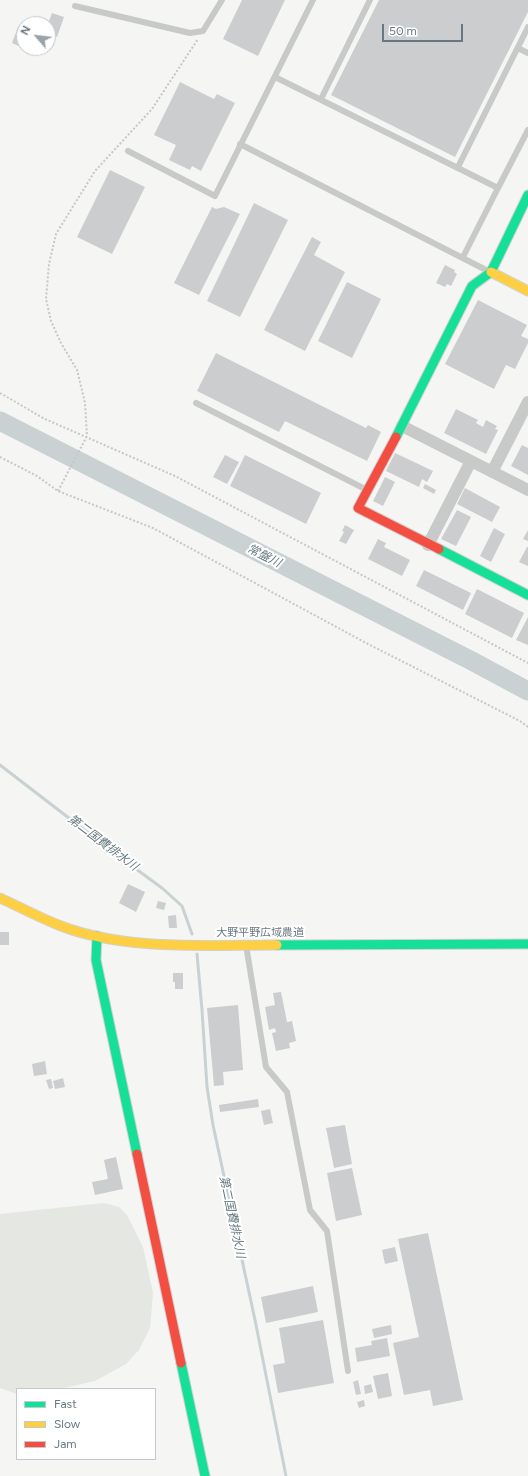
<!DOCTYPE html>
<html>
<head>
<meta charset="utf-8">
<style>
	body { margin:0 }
	#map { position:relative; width:528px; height:1476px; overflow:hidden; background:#f5f5f4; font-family:Figtree,sans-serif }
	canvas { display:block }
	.legend { position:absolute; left:16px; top:1388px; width:140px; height:72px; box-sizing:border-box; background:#fff; border:1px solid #c3c9cd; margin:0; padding:5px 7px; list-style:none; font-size:12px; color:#687882 }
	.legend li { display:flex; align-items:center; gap:8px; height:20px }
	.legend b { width:20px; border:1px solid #c3c9cd }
	.north { position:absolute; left:16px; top:16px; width:40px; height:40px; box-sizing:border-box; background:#fff; border:1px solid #c3c9cd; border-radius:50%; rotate:298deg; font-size:11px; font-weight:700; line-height:16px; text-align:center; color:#687882 }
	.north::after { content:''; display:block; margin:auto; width:14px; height:18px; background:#99a4aa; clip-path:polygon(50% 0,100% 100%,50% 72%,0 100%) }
	.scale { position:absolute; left:382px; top:24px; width:81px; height:18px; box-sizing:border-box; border:2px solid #687882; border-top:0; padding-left:5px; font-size:12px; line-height:14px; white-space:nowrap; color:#687882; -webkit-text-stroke:3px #fff; paint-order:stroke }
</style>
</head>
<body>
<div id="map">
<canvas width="528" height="1476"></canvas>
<ul class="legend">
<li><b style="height:5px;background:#16e098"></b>Fast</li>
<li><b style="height:5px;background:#ffcf43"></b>Slow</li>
<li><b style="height:5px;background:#f24e42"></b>Jam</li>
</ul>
<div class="north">N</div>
<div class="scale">50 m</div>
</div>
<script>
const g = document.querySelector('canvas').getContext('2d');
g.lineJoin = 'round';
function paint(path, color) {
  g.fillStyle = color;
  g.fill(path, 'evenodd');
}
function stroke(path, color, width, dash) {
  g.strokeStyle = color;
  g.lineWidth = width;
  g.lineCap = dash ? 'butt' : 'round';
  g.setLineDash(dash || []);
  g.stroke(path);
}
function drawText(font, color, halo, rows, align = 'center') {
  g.font = font + ' Figtree,"Noto Sans JP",sans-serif';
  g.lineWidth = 4;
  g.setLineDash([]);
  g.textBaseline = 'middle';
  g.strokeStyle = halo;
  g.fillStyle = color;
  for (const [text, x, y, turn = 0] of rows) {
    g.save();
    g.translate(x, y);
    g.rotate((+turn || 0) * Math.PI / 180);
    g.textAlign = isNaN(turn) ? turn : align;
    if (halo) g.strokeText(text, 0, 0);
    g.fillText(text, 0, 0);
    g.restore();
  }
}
const green = new Path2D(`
	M104 1203 119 1207 127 1215 143 1247 153 1293 150 1328 139 1350 126 1364 95 1381 59 1389H17V1394L0 1388V1214Z`);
const stream = new Path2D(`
	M0 765 117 855 162 888 182 906 192 934
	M197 954 202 1010 207 1087 213 1125 255 1320 286 1476`);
const river = new Path2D(`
	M0 421 470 660 528 691`);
const building = new Path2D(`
	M242 0H285L258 56 223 39Z
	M379 0H528V12L455 157 331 95Z
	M52 13 64 17 57 37 48 34V24Z
	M18 27 24 30V48H34L32 52 12 43Z
	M180 82 214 99 217 94 235 103 201 171 192 166 190 170 169 160 176 145 154 135Z
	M110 170 145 187 112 254 77 237Z
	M254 203 288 220 240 317 207 301Z
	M212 207 216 209 224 207 240 214 199 295 174 283Z
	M312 237 321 242 314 255 345 272 305 351 264 330Z
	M445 265 455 270 454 272 457 274 451 286 447 284 445 287 436 283Z
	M347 282 381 299 352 358 318 341Z
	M478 300 527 325 521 336 528 339V343L515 369 506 365 494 389 445 364Z
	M216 353 366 428 368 425 381 432 367 461 285 421 279 432 197 391Z
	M456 409 478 420 476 423 483 427 486 420 497 426 495 429 498 430 486 454 444 433Z
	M522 445 528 448V475L511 466Z
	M395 453 433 471 427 482 422 479 419 487 386 471Z
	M225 455 239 462 227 484 213 477Z
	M245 455 321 493 306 524 230 486Z
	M385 477 395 482 383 506 373 501Z
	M425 484 436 490 434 494 423 488Z
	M465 488 500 507 492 522 457 504Z
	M457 510 471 517 456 546 441 539Z
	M345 525 354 530 346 544 339 541 344 532 342 531Z
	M494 528 505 534 491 562 480 556Z
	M528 530V541L523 539Z
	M378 539 386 543 384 547 410 560 402 576 368 559Z
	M527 547H528V566L519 562Z
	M424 570 471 593 463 610 416 586Z
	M477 589 524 613 512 638 465 614Z
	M528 617V645L516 640Z
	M128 884 145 892 136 912 119 903Z
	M158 901 166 903 164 910 156 908Z
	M176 915 177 928H169L168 916Z
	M0 932H9V945H0Z
	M173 973H183V989H175V982H173Z
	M281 992 287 1022 292 1021 296 1041 289 1043 290 1048 276 1051 272 1033 276 1032 275 1028 269 1030 265 1007 275 1005 273 993Z
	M238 1005 243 1070 223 1072 224 1085 214 1086 207 1008Z
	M45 1061 47 1074 34 1076 32 1064Z
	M63 1078 65 1087 55 1089 53 1081Z
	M51 1079 53 1088 49 1089 46 1080Z
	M258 1099 259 1107 220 1112 219 1105Z
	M270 1109 273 1123 264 1125 261 1111Z
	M345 1125 352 1164 334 1168 326 1128Z
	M116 1157 123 1189 95 1195 92 1182 108 1179 104 1160Z
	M352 1168 362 1215 336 1221 327 1173Z
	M428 1233 463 1400 433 1406 430 1390 404 1395 393 1343 419 1337 398 1239Z
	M395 1247 398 1261 385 1264 382 1250Z
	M313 1286 318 1312 266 1323 261 1297Z
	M323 1320 334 1383 278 1393 273 1365 285 1363 279 1328Z
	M391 1325 392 1334 374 1338 372 1329Z
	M387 1338 390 1356 357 1362 355 1348 372 1345 371 1341Z
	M388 1373 392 1396 378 1399 373 1376Z
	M358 1380 361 1394 356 1395 353 1382Z
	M371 1384 373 1392 365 1394 364 1386Z
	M364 1400 365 1406 359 1408 357 1402Z`);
const path = new Path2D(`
	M0 393 45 419 175 476 528 663
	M0 457 37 476 58 491 153 528 368 644 520 721 528 727
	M58 491 87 436 85 403 77 370 61 343 51 321 46 299 49 264 56 234 95 171 152 109 198 39`);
const lane = new Path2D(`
	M75 6 190 33 203 31 222 0
	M518 48 528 53
	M275 77 498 188 463 257
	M321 99 370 0
	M240 144 488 271
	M128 151 215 196 313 0
	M458 167 528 27
	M498 188 528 130
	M196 403 367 490
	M246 945 266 1067 287 1092 310 1210 327 1231 348 1371`);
const street = new Path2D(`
	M402 426 528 490
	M492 472 528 402
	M428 545 471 461`);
const fast = new Path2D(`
	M396 437 472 286 491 272 528 195
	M439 549 528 595
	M97 936 96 960 137 1154
	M277 945 528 944
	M181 1363 205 1476`);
const slow = new Path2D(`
	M491 272 528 291
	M0 898C20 907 40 918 61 926 126 951 208 945 277 945`);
const jam = new Path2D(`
	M396 437 358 508 439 549
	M137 1154 181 1363`);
const streetNames = [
	["大野平野広域農道",260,933]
];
const waterNames = [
	["常盤川",264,556,27],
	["第二国費排水川",103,843,37],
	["第二国費排水川",232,1217,78]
];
paint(green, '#e4e7e2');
stroke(stream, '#c9d1d3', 3);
stroke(river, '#c9d1d3', 19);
paint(building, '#cccdce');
stroke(fast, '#d1d2d2', 11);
stroke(slow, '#d1d2d2', 11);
stroke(jam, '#d1d2d2', 11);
stroke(path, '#c6c7c8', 2, [2, 2]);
stroke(lane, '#c8caca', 6);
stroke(street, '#c8caca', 12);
stroke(fast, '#16e098', 9);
stroke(slow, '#ffcf43', 9);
stroke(jam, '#f24e42', 9);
drawText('11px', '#687882', '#fff', streetNames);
drawText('italic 12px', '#63787e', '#fff', waterNames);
</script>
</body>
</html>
